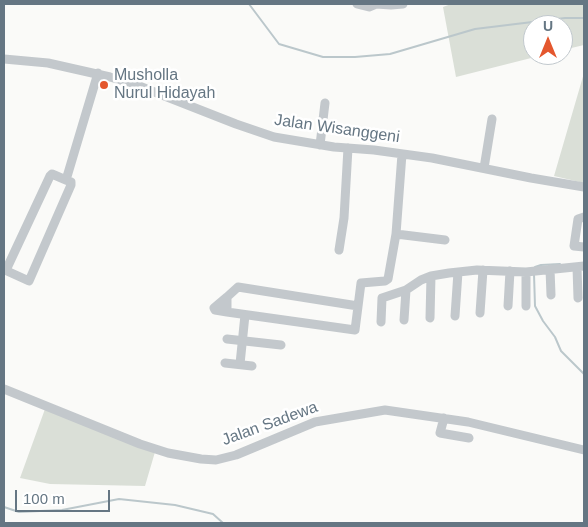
<!DOCTYPE html>
<html>
<head>
<meta charset="utf-8">
<style>
	body { margin:0 }
	#map { position:relative; width:588px; height:527px; overflow:hidden; background:#fafaf8; font-family:Helvetica,sans-serif }
	canvas { display:block }
	.frame { position:absolute; inset:0; border:5px solid #657683; pointer-events:none }
	.north { position:absolute; left:523px; top:15px; width:50px; height:50px; box-sizing:border-box; background:#fff; border:1px solid #c1c8cd; border-radius:50%; rotate:0deg; font-size:14px; font-weight:700; line-height:20px; text-align:center; color:#657683 }
	.north::after { content:''; display:block; margin:auto; width:18px; height:22px; background:#e4572e; clip-path:polygon(50% 0,100% 100%,50% 72%,0 100%) }
	.scale { position:absolute; left:15px; top:490px; width:95px; height:22px; box-sizing:border-box; border:2px solid #657683; border-top:0; padding-left:6px; font-size:15px; line-height:18px; white-space:nowrap; color:#657683; -webkit-text-stroke:4px #fff; paint-order:stroke }
</style>
</head>
<body>
<div id="map">
<canvas width="588" height="527"></canvas>
<div class="frame"></div>
<div class="north">U</div>
<div class="scale">100 m</div>
</div>
<script>
const g = document.querySelector('canvas').getContext('2d');
g.lineJoin = 'round';
function paint(path, color) {
  g.fillStyle = color;
  g.fill(path, 'evenodd');
}
function stroke(path, color, width, dash) {
  g.strokeStyle = color;
  g.lineWidth = width;
  g.lineCap = dash ? 'butt' : 'round';
  g.setLineDash(dash || []);
  g.stroke(path);
}
function drawText(font, color, halo, rows, align = 'center') {
  g.font = font + ' Helvetica,sans-serif';
  g.lineWidth = 5;
  g.setLineDash([]);
  g.textBaseline = 'middle';
  g.strokeStyle = halo;
  g.fillStyle = color;
  for (const [text, x, y, turn = 0] of rows) {
    g.save();
    g.translate(x, y);
    g.rotate((+turn || 0) * Math.PI / 180);
    g.textAlign = isNaN(turn) ? turn : align;
    if (halo) g.strokeText(text, 0, 0);
    g.fillText(text, 0, 0);
    g.restore();
  }
}
const green = new Path2D(`
	M451 4H584V45L563 50V25H533V55H543L456 77 443 7Z
	M584 73V183L554 176Z
	M45 409 155 452 145 486 50 484 20 478Z`);
const stream = new Path2D(`
	M249 4 279 44 323 57H355L390 54 475 29 565 18H584
	M535 267 541 265 560 264
	M534 274 535 306 543 321 555 337 561 351 584 374
	M4 507 19 512 62 510 119 499 175 505 213 514 223 523`);
const minor = new Path2D(`
	M357 4 369 7 376 4
	M376 4 391 5 403 4
	M4 59 48 63 110 77 134 84 236 124 274 137 334 147 374 150 432 158 531 178 584 187
	M320 145 325 103
	M402 154 396 234 445 240
	M484 168 492 119
	M66 180 71 182V185L29 281 7 271V268L50 176 52 174 66 180 98 73
	M584 217 578 219 574 246 584 247
	M339 250 344 218 348 148
	M577 267 578 298
	M550 269 551 295
	M358 306 238 287 227 297V312L355 330 361 283 385 281 388 279 396 234
	M508 306 510 271
	M526 306V272
	M227 312 215 310 214 308 227 297
	M480 313 483 270
	M455 316 458 272
	M430 318 431 276
	M404 320 406 290
	M381 322 382 298 406 290 421 280 431 276 449 273 477 270 526 272 584 266
	M227 339 281 345
	M225 363 252 366
	M240 364 245 315
	M4 389 140 444 168 453 201 459 216 460 236 455 315 422 385 410 468 422 584 450
	M444 418 440 433 469 438`);
const markers = [
	[104,85,5,"#e4572e"]
];
const poiNames = [
	["Musholla",114,76],
	["Nurul Hidayah",114,94]
];
const streetNames = [
	["Jalan Wisanggeni",337,129,8],
	["Jalan Sadewa",270,424,-20]
];
paint(green, '#dadfd7');
stroke(stream, '#bbc7cb', 2);
stroke(minor, '#c3c8cc', 9);
for (const [x, y, r, color] of markers) {
  const dot = new Path2D();
  dot.arc(x, y, r, 0, 2 * Math.PI);
  g.fillStyle = color;
  g.fill(dot);
  stroke(dot, '#fff', 2);
}
drawText('16px', '#657683', '#fff', poiNames, 'left');
drawText('16px', '#657683', '#fff', streetNames);
</script>
</body>
</html>
